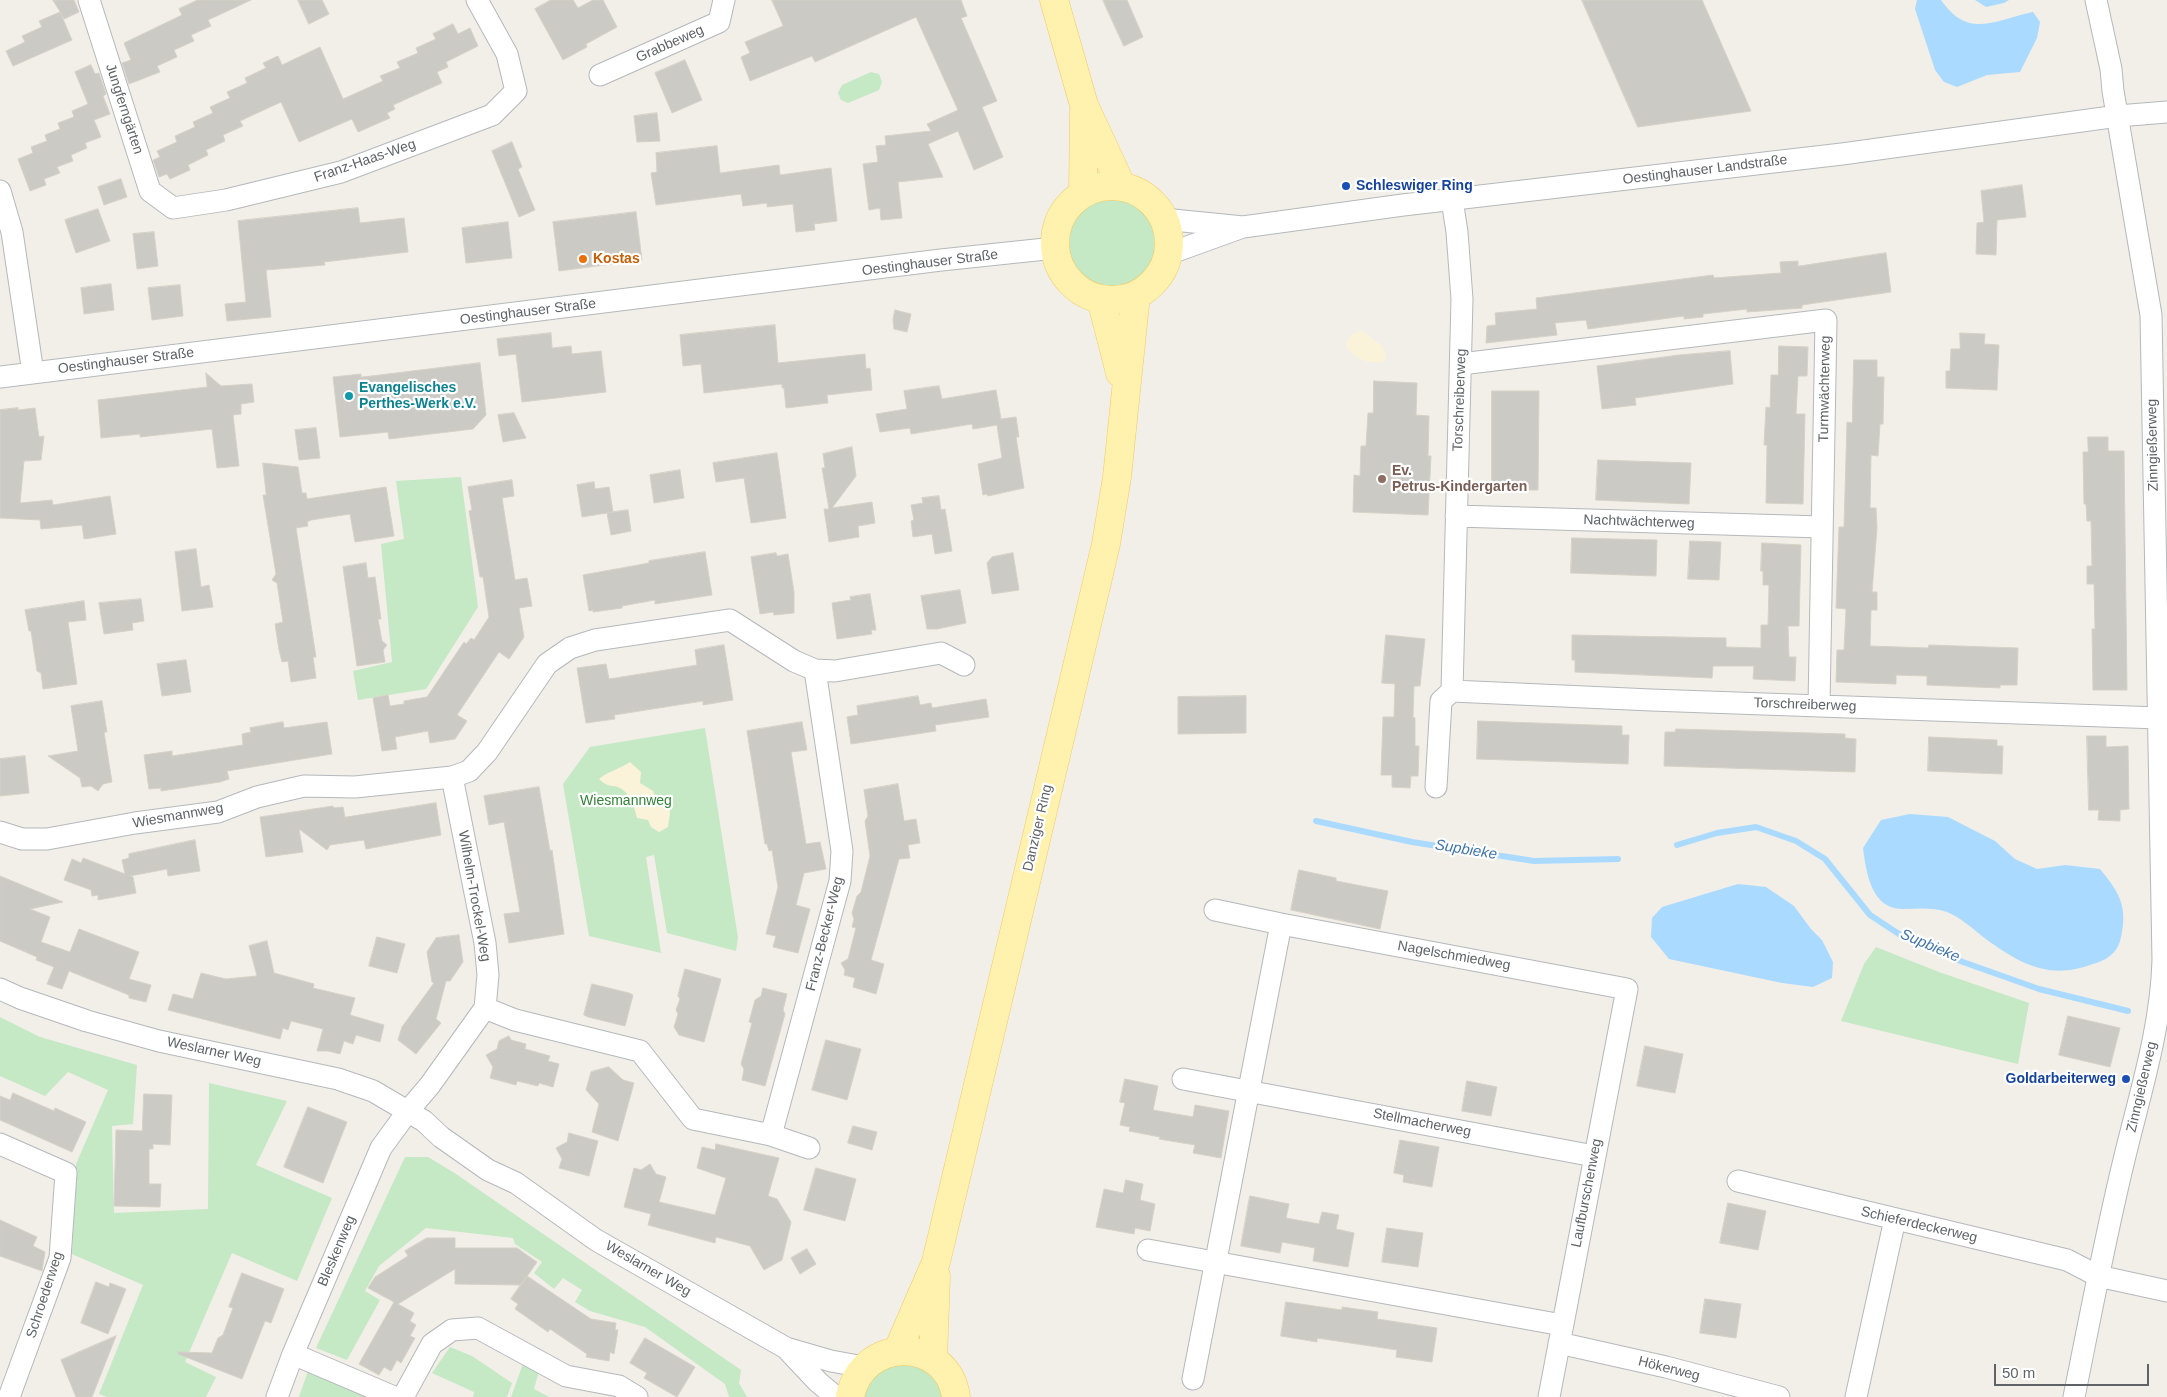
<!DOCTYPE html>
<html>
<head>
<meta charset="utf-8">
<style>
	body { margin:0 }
	#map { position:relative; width:2167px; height:1397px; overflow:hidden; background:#f1efe8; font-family:Arial,sans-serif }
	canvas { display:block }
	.scale { position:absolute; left:1994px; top:1364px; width:155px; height:22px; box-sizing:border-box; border:2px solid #5f6368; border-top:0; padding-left:6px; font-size:15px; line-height:18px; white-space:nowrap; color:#5f6368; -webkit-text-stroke:4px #fff; paint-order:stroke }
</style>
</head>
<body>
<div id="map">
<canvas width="2167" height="1397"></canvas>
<div class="scale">50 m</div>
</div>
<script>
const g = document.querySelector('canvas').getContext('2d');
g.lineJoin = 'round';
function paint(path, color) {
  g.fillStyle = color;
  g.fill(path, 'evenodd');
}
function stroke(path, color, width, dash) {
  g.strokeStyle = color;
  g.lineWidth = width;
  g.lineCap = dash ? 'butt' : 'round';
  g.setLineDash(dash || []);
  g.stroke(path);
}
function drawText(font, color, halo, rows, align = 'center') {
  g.font = font + ' Arial,sans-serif';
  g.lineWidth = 4.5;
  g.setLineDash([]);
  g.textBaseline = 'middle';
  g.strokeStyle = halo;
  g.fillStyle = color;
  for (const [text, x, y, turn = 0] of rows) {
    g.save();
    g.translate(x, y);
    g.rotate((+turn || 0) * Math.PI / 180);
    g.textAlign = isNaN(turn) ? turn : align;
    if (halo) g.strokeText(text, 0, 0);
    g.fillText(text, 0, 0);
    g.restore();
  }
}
const green = new Path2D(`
	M871 72 879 74 882 82 879 90 848 103 841 100 838 93 842 85Z
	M1067 243a44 44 0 1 1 88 0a44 44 0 1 1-88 0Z
	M461 477 478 607 426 689 358 700 353 671 392 662 381 544 404 539 396 481Z
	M705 728 738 938 736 951 667 933 654 855 646 857 661 953 589 936 563 784 590 747Z
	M1876 947 1939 972 2029 1003 2018 1064 1841 1021 1864 964Z
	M0 1017 40 1037 137 1065 133 1124 112 1126 114 1213 208 1209 209 1083 287 1101 256 1165 332 1198 297 1281 232 1253 185 1362 216 1377 206 1397H107L99 1394 143 1285 72 1254 76 1164 108 1090 68 1072 45 1096 0 1076Z
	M405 1157H428L456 1174 741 1370 739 1383 747 1397H729L725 1384 645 1327 590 1311 575 1302 582 1290 563 1278 554 1289 534 1273 542 1262 515 1244 513 1238 426 1228 379 1266 365 1291 380 1300 347 1360 316 1348Z
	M450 1347 472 1356 512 1383 507 1397H473L474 1392 432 1373Z
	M524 1361 539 1371 534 1389 549 1397H511Z
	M893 1362 922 1364 948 1397H861L869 1378Z
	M309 1368 375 1397H299Z`);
const sand = new Path2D(`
	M1362 331 1382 346 1386 356 1383 362C1367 363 1357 360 1346 347 1348 336 1352 333 1362 331Z
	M630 762 641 772 640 783 653 791 656 799 669 806 670 814 668 827 659 832 651 827 648 820 637 818C634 806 630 792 618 787 609 785 606 786 599 779 608 771 620 769 630 762Z`);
const water = new Path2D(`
	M1917 0H1941C1969 40 1994 20 2033 12L2040 22 2037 38 2020 72 1987 75 1957 87 1944 82 1935 70 1915 9Z
	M1975 0H2009L2004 3 1986 7Z
	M1910 814 1948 817 1995 841 2015 859 2037 869 2065 865 2100 869C2119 892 2128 906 2121 937 2118 953 2107 960 2093 964 2048 981 2018 963 1982 936 1972 928 1960 917 1947 912 1933 907 1917 909 1902 909 1871 909 1866 871 1863 848L1881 820Z
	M1738 884 1766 887 1794 906 1811 929 1822 940 1833 962 1832 978 1813 987 1782 983 1669 959 1651 937 1652 918 1662 907Z`);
const stream = new Path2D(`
	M1316 821 1412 842 1534 861 1618 859
	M1677 845 1717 833 1756 827 1796 841 1825 859 1870 915 1905 938 1963 962 2039 989 2128 1011`);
const building = new Path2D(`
	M53 0H74L79 12 64 19 60 12 72 40 13 66 6 51 25 42 22 36 42 27 39 21 60 12Z
	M198 0H251L208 20 211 26 191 35 194 41 174 50 177 57 157 66 160 72 129 84 122 63 131 60 124 43 182 15 179 9Z
	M298 0H322L329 14 309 24Z
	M551 0H573L578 8 593 0H603L617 27 586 44 587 47 563 60 535 9Z
	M772 0H961L967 16 961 18 997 101 982 107 1003 157 974 170 958 131 928 144 943 177 898 182 902 218 881 220 880 208 869 210 863 164 878 162 876 146 886 145 885 136 931 131 927 124 958 110 916 17 815 62 812 56 750 81 741 57 750 53 745 42 783 26Z
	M1103 0H1127L1143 37 1124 46Z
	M1582 0H1702L1751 111 1638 127Z
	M453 24 458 34 470 28 478 46 446 62 448 67 437 72 442 83 393 105 395 109 387 113 390 118 358 132 352 119 299 142 281 102 240 121 243 126 223 135 225 141 206 150 208 155 188 165 190 170 170 179 167 174 159 177 153 160 160 157 157 151 177 142 175 136 195 127 193 122 213 113 210 107 230 98 227 92 247 83 245 78 266 68 263 63 278 56 282 65 320 47 343 99 383 81 380 76 400 68 397 62 418 53 416 48 436 39 433 34Z
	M685 60 702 100 672 113 655 73Z
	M91 65 95 74 99 73 106 94 103 96 110 114 94 120 101 137 85 143 87 148 71 155 73 161 57 167 60 173 44 179 46 185 30 191 18 159 33 153 31 147 47 141 45 135 60 129 58 123 74 117 72 111 88 104 75 72Z
	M657 113 660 141 637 142 634 116Z
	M512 142 522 167 518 169 535 210 519 217 492 151Z
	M717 146 720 173 779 165 780 175 831 168 837 221 814 224 815 230 796 232 793 204 767 207V203L743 206 741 194 656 205 651 173 657 172 656 153Z
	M121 179 127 197 104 205 98 187Z
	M2022 185 2026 217 1997 220 1996 255 1976 254 1977 223 1984 222 1981 191Z
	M358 208 360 223 404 218 408 252 324 262 325 265 266 270 271 317 227 321 225 304 246 302 238 221Z
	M98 209 110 241 76 253 65 220Z
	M636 212 642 260 559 271 553 222Z
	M508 222 512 258 466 263 462 228Z
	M154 232 158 266 137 269 133 234Z
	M1886 253 1891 292 1802 305V308L1747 312V309L1703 314V317L1684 319V316L1588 329 1586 320 1555 323 1557 335 1486 343 1487 326 1496 325 1495 313 1537 309 1536 298 1713 275 1714 278 1781 273 1780 262 1798 261V266Z
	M111 284 114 310 84 314 81 288Z
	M180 285 183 316 152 320 148 288Z
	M895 310 911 314 907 332 894 329 893 320Z
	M775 325 778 363 865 354 866 369 870 368 872 390 827 395 828 403 786 408 784 388H782V384L704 393 701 364 683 366 680 335Z
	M551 333 552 348 571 346 572 354 601 351 606 392 522 402 516 354 499 356 497 339Z
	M1960 333 1985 334 1984 344 1999 345 1997 390 1946 388V371H1950L1951 349H1960Z
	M1779 346 1808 347 1807 376H1798L1796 414H1805L1803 504 1766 503 1767 445H1764L1766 407 1770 408 1771 375H1778Z
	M1730 351 1733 384 1635 398 1636 405 1602 409 1597 366 1679 355Z
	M1854 360H1877V377H1884L1883 424H1880L1878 456 1871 455 1870 508H1876L1877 528 1872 592H1877V610H1871L1870 646 1928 648 1929 645 2018 648 2017 685H2000V688L1927 685V676L1896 675V684L1836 682 1837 650H1844L1846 609 1836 608 1839 527H1844L1847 422 1852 423Z
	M480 363 486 415 473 429 389 439 388 432 340 437 333 377 361 374V377Z
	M206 373 221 386 252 384 254 402 241 404V414L233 415 239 466 217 468 212 429 140 437V434L101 438 98 400 207 387Z
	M1374 381 1417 383 1416 415 1429 416 1428 456H1431L1428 515 1353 512 1354 475 1360 476 1361 446H1366L1368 413H1373Z
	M939 386 942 399 996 390 1001 419 1016 417 1019 437H1016L1024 488 988 496 987 494 983 495 978 464 1002 458 997 425 973 429 972 424 911 434 910 428 880 432 876 414 907 409 904 391Z
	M1492 391H1539L1538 490H1492Z
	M18 408V410L35 408 39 437 44 436 41 460 24 461 20 503 52 500 53 505 110 496 116 534 84 539 82 525 41 529 40 520 0 518V410Z
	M514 413 526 438 503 442 498 415Z
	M316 428 320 458 299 460 295 430Z
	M2088 437H2108V451H2124L2127 690H2093L2092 629H2095L2094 584H2087V566H2092L2091 521H2087L2086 504H2084L2083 452H2088Z
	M852 447 856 476 832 508 872 502 875 523 858 526 859 537 829 542 824 509H829L822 468H825L823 454Z
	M777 453 786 518 751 523 744 478 716 482 713 463Z
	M1598 460 1691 463 1689 504 1596 500Z
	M263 463 298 467 302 493H306L307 499 386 487 394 536 355 542 350 514 311 520 307 522 308 526 296 528 316 657H313L316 678 291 682 288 661 282 662 279 650 275 624 283 622 277 583 272 580 276 574 263 495H266Z
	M680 470 684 498 654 503 650 475Z
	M512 480 514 496 502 498 515 580 527 578 532 606 519 608 524 637 509 659 499 652 457 715 467 721 455 739 430 743 428 731 395 737 397 749 382 751 373 698 388 695 390 706 404 704V701L427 697 464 642 466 644 471 638 474 640 489 617 483 577H480L469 511 472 510 468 487Z
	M594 482 595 489 609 487 613 512 582 517 577 485Z
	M939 496 941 510 945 509 952 551 935 554 932 534 913 537 911 521 914 520 911 505 923 503 922 498Z
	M628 510 631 531 611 535 607 513Z
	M1572 538 1657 540 1656 576 1571 573Z
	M1690 541 1721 542 1719 580 1688 579Z
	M1762 543 1801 545 1799 626H1788L1789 657H1796L1795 681 1753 679 1754 666H1713L1712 678 1575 672V660H1572V635L1726 638V647L1761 648V625H1768L1769 585H1763V571H1761Z
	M196 549 201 587 209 585 213 607 182 611 175 552Z
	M705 552 712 595 655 604V600L622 606V608L593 612V610L589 611 583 575 649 563V561Z
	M776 553 777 556 788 554 794 592V613L774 615 773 612 760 614 751 557Z
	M1013 553 1019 590 992 594 987 563 992 557Z
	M366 563 368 578 375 577 381 619H378L382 641 387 645 383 650 385 662 357 666 343 567Z
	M960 590 966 623 937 629H927L921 596Z
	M870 594 876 630H871L872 634 837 639 832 603 851 600 850 597Z
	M141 599 144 621 132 623 133 630 104 634 99 603Z
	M84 601 86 620 68 622 77 684 43 689 41 673 37 671 31 631H29L25 610Z
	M1386 635 1425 639 1420 686H1414L1413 717 1415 718V746H1419L1418 776H1411L1410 788 1392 787V775H1381L1383 717H1394L1395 684 1382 683Z
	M724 645 733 700 703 705V701L614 715 615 719 586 723 577 668 606 664 609 679 697 665 695 650Z
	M186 660 191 692 162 696 157 664Z
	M918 696 920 705 931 703 932 708 986 699 989 717 935 725 936 731 851 744 847 717 858 715 857 706Z
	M1246 696V733L1178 734V697Z
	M102 701 107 732H104L112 782 103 784 98 791 91 786 82 787 80 778 48 756 78 751 71 706Z
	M1478 721 1622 726V735H1629L1628 764 1477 759Z
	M283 722 284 728 327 722 332 754 227 771 229 779 220 782 161 791V788L149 789 144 755 172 751V756L243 745 242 734 251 732 250 728Z
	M802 722 807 750 791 752 806 844 820 842 826 869 804 873 796 905 810 909 798 953 773 947 776 936 766 934 778 887 772 850 769 851 767 844H765L747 731Z
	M1676 729 1845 734V738L1856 739 1855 772 1664 766 1665 732H1675Z
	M2087 736H2106V747L2128 746 2129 809 2120 810V821L2098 820 2099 810H2089Z
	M1929 737 1997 740V746H2003L2002 774 1928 771Z
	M25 756 29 793 0 796V759Z
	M898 784 904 821 916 819 920 843 908 845 910 858 899 859 871 960 884 964 876 994 853 987 855 978 844 975 845 970 841 963 848 959 856 928 852 927 854 919 852 913 857 896 861 892 870 856 865 821 868 816 864 790Z
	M539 787 550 851 552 850 564 934 509 943 504 914 520 912 504 822 489 825 484 796Z
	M436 803 441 835 366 849 364 840 330 845 327 850 299 829 303 852 266 857 260 817 333 806 334 808 343 807 345 817Z
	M195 840 200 871 168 876 167 869 130 876 133 877 136 893 98 900V895L92 896 91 890 64 880 72 859 81 863 83 858 125 874 122 860 129 858V854Z
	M1299 870 1336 878V881L1388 891 1380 929 1291 910Z
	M0 876 63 902 30 909 50 917 41 942 70 952 79 929 139 952 129 979 151 985 146 1002 129 998V995L69 971 62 989 47 984 54 967 36 960 37 957 0 941Z
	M459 935 463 962 450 981H446L436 1019 441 1023 416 1054 398 1040 402 1027 434 983 432 982 427 952 436 938Z
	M377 937 405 944 397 973 369 966Z
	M267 941 274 973 314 984 313 988 355 998 350 1015 384 1025 380 1042 356 1035 353 1044 344 1041 340 1054 328 1051H317L323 1029 291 1021 288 1030 283 1028 280 1039 168 1010 173 994 193 999 201 973 226 979 257 976 249 946Z
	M685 969 721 979 704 1042 679 1035 674 1027 678 1014 676 1010 680 999 678 996Z
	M592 984 629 993 633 995 625 1026 588 1017 584 1015Z
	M763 988 787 994 783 1010 785 1014 765 1086 742 1080 744 1069 741 1064 752 1023 749 1022 755 1000 761 996Z
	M2068 1016 2120 1028 2110 1067 2059 1055Z
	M509 1036 511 1040 526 1044 525 1049 550 1056 548 1061 559 1064 553 1087 539 1083 538 1086 517 1081 516 1085 490 1078 493 1067 486 1055 497 1049 499 1041Z
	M826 1040 861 1049 847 1100 812 1090Z
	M1645 1046 1683 1054 1675 1093 1637 1086Z
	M609 1067 623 1080 634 1083 618 1141 592 1132 599 1104 586 1090 591 1072Z
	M1125 1079 1158 1086 1153 1110 1193 1117 1195 1105 1229 1111 1221 1158 1193 1153 1195 1145 1159 1139 1160 1137 1129 1131 1130 1127 1120 1125 1125 1103 1120 1102Z
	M1467 1081 1497 1087 1491 1116 1462 1111Z
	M13 1093 54 1111 55 1108 86 1122 72 1152 0 1120V1096L10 1100Z
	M144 1094 172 1095 170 1145 153 1144V1149H149V1184H161L160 1207 114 1206 116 1130 142 1131Z
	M308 1107 347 1122 323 1183 284 1167Z
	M853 1126 877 1132 872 1150 848 1143Z
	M569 1133 598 1141 589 1176 559 1168 562 1159 556 1148 567 1142Z
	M1400 1140 1439 1147 1432 1187 1403 1182 1404 1175 1394 1173Z
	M716 1144 779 1158 768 1196 777 1199 791 1222 782 1260 764 1270 750 1246 716 1237 715 1243 648 1225 651 1214 624 1207 634 1168 641 1170 650 1164 656 1174 666 1177 659 1202 715 1215 726 1178 697 1168 702 1147 715 1150Z
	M816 1168 856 1179 845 1221 804 1210Z
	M1126 1180 1143 1184 1140 1200 1155 1204 1150 1231 1135 1228 1134 1234 1096 1227 1104 1189 1123 1193Z
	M1250 1196 1289 1204 1286 1218 1319 1224 1322 1212 1339 1215 1336 1229 1354 1233 1348 1267 1313 1261 1315 1248 1282 1242 1280 1253 1241 1246Z
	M1728 1203 1766 1211 1758 1250 1720 1243Z
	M0 1220 37 1237 33 1246 45 1252 42 1271 0 1256Z
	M1387 1228 1423 1233 1418 1267 1382 1262Z
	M427 1238H455V1248H517L537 1262 521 1285 455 1284V1269L398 1304 414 1313 410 1321 416 1325 410 1336 415 1338 401 1363 397 1360 391 1371 384 1367 379 1375 359 1364 394 1302 368 1288 375 1277 408 1256 405 1251Z
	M807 1249 816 1264 800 1274 791 1258Z
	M242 1273 284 1289 271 1323 265 1321 242 1379 178 1354V1352L212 1353 218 1338 223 1335 233 1308 229 1307Z
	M527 1276 591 1319 616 1323 615 1330H618L614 1354 610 1352 609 1361 586 1357 587 1354 550 1329 548 1332 515 1309 518 1304 511 1299Z
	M96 1282 109 1287 110 1283 126 1289 108 1334 81 1323Z
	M1705 1299 1741 1304 1736 1338 1700 1333Z
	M1286 1302 1342 1310V1307L1378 1312 1377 1319 1437 1328 1432 1362 1396 1357 1397 1350 1317 1338V1342L1281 1336Z
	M116 1336 92 1397H76L61 1360Z
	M645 1338 695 1367 677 1397 644 1378 647 1373 630 1363Z`);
const minor = new Path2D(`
	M89 0 150 191 173 208 226 200 341 172 492 115 516 91 507 54 477 0
	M600 75 719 22 724 0
	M0 191 12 232 33 373
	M1163 219 1243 227 1403 205 1842 154 2118 116 2167 112
	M1168 254 1240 228
	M1461 364 1826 320 1819 705
	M0 377 941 260 1055 248
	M1456 516 1822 527
	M1452 691 1651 700 2159 718
	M1436 787 1441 701 1452 691 1462 299 1457 232 1452 200
	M0 832 22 839H47L135 823 218 812 257 797 304 786 355 787 452 777 469 771 487 752 547 664 570 648 595 640 730 620 794 661 815 670 835 671 941 653 964 665
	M1215 910 1281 924 1627 989 1549 1397
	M0 989 20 998 87 1021 159 1041 338 1079 373 1091 424 1121 441 1137 488 1170 516 1183 596 1240 786 1348 831 1361 864 1367
	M485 1008 515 1020 640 1051 693 1119 771 1135 809 1148
	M1183 1079 1594 1156
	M771 1135 840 881 842 851 815 670
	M0 1144 66 1173 60 1258 9 1397
	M1738 1181 2067 1260 2098 1276 2167 1291
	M1148 1250 1562 1325
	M1559 1343 1666 1367 1779 1397
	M786 1348 818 1382 836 1397
	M293 1354 394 1397
	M1193 1379 1281 924
	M277 1397 293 1354 381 1148 408 1111 430 1085 485 1008 488 975 485 943 452 777
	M403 1397 432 1344 452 1330 478 1328 566 1376 619 1386 637 1397
	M1856 1397 1895 1219
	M2074 1397C2090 1318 2105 1238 2124 1160 2140 1093 2161 1029 2163 960L2151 315 2113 91 2111 69 2096 0`);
const major = new Path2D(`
	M1054 0 1084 105 1122 187
	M1055 243a57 57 0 1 1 114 0a57 57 0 1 1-114 0Z
	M1083 194 1084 112
	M1101 299 1120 373
	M898 1350 936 1262 1106 544 1117 477 1136 295
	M933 1360 936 1276
	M850 1397C862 1335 948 1337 956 1397`);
const markers = [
	[1346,186,5,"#1a4fb4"],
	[583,259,5,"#e8710a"],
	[349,396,5,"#0f9aa8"],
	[1382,479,5,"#8d6e63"],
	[2126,1079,5,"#1a4fb4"]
];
const streetNames = [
	["Grabbeweg",670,44,-24],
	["Jungferngärten",124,109,72],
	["Franz-Haas-Weg",365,161,-19],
	["Oestinghauser Landstraße",1705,170,-7],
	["Oestinghauser Straße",930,263,-7],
	["Oestinghauser Straße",528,312,-7],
	["Oestinghauser Straße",126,361,-7],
	["Turmwächterweg",1825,389,-89],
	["Torschreiberweg",1460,400,-88],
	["Zinngießerweg",2153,445,-91],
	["Nachtwächterweg",1639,522,2],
	["Torschreiberweg",1805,705,2],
	["Wiesmannweg",178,816,-10],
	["Danziger Ring",1038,828,-77],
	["Wilhelm-Trockel-Weg",474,896,80],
	["Franz-Becker-Weg",825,934,-76],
	["Nagelschmiedweg",1454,956,10],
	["Weslarner Weg",214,1052,12],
	["Zinngießerweg",2142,1087,-77],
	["Stellmacherweg",1422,1123,11],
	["Laufburschenweg",1587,1193,-79],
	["Schieferdeckerweg",1919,1225,13],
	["Bleskenweg",337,1251,-67],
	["Weslarner Weg",648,1269,30],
	["Schroederweg",45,1295,-72],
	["Hökerweg",1669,1369,14]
];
const transitNames = [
	["Schleswiger Ring",1356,186],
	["Goldarbeiterweg",2116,1079,"right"]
];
const foodNames = [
	["Kostas",593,259]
];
const cultureNames = [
	["Evangelisches",359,388],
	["Perthes-Werk e.V.",359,404]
];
const educationNames = [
	["Ev.",1392,471],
	["Petrus-Kindergarten",1392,487]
];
const parkNames = [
	["Wiesmannweg",626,801]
];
const waterNames = [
	["Supbieke",1466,850,9],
	["Supbieke",1930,946,23]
];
paint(green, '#c5e8c5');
paint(sand, '#fbf3d9');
paint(water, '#aadaff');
stroke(stream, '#aadaff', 6);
paint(building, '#cccac5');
stroke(building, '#d6d1c6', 1);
stroke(minor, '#b5b8bc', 23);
stroke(major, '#f2c960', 29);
stroke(minor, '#fff', 21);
stroke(major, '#fff2af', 28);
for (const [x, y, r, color] of markers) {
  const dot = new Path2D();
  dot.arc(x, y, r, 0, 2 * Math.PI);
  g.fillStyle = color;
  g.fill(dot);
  stroke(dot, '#fff', 2);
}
drawText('14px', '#5f6368', '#fff', streetNames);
drawText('bold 14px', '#164399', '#fff', transitNames, 'left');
drawText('bold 14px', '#c56008', '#fff', foodNames, 'left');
drawText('bold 14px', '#0d838f', '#fff', cultureNames, 'left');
drawText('bold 14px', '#785e54', '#fff', educationNames, 'left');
drawText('14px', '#348238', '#fff', parkNames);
drawText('italic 15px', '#4174aa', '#fff', waterNames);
</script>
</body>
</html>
